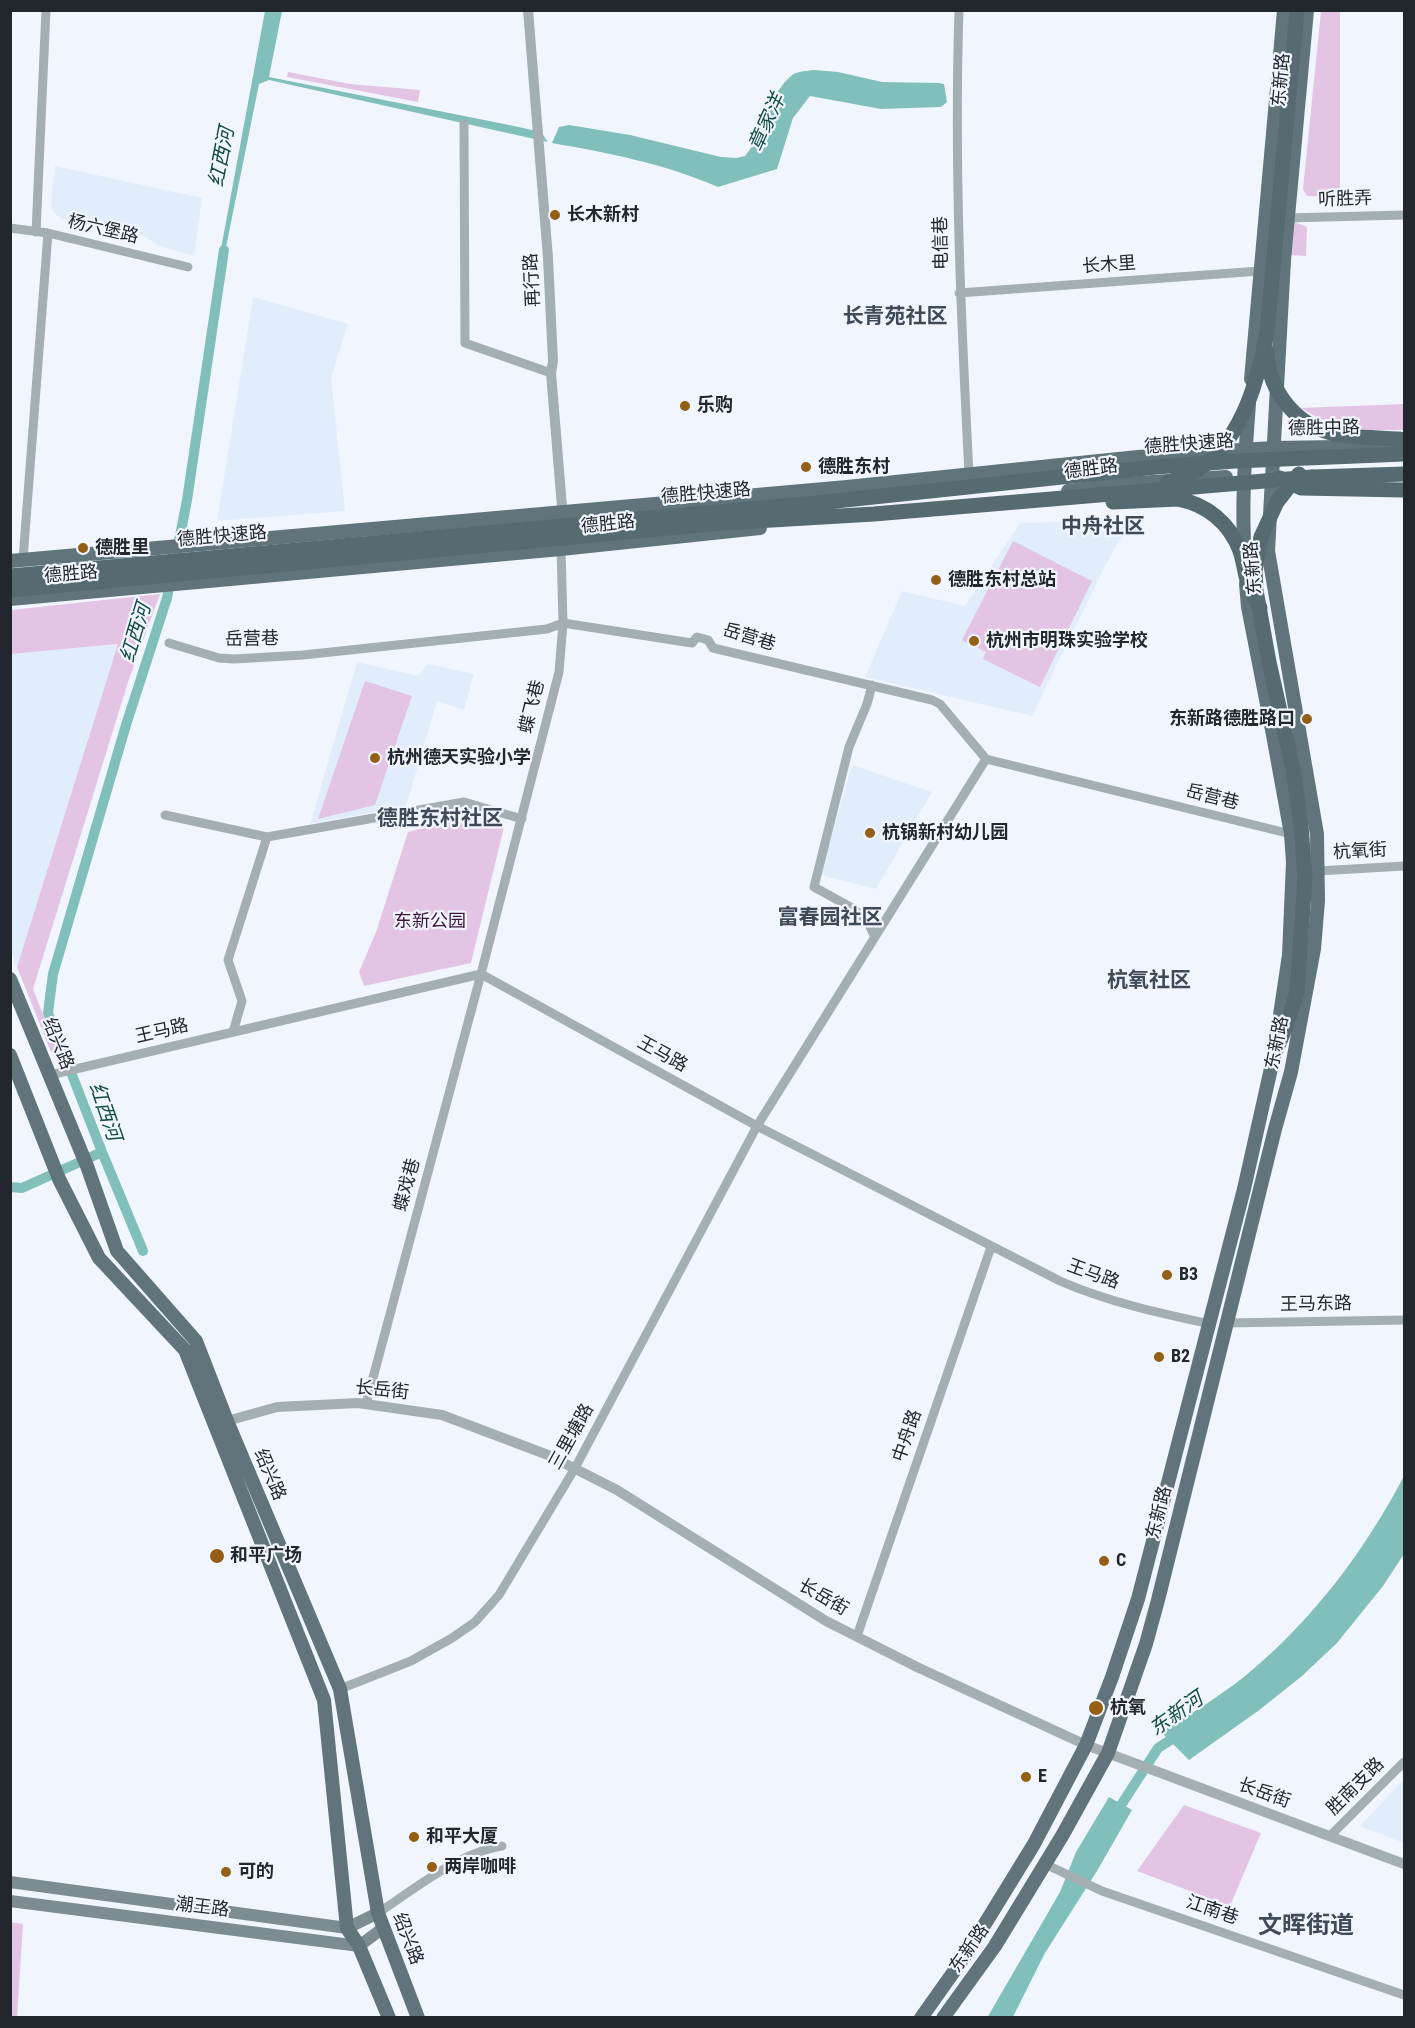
<!DOCTYPE html>
<html>
<head>
<meta charset="utf-8">
<style>
	body { margin:0 }
	#map { position:relative; width:1415px; height:2028px; overflow:hidden; background:#f1f6fe; font-family:"Roboto Condensed",sans-serif }
	canvas { display:block }
	.frame { position:absolute; inset:0; border:12px solid #22272e; pointer-events:none }
</style>
</head>
<body>
<div id="map">
<canvas width="1415" height="2028"></canvas>
<div class="frame"></div>
</div>
<script>
const g = document.querySelector('canvas').getContext('2d');
g.lineJoin = 'round';
function paint(path, color) {
  g.fillStyle = color;
  g.fill(path, 'evenodd');
}
function stroke(path, color, width, dash) {
  g.strokeStyle = color;
  g.lineWidth = width;
  g.lineCap = dash ? 'butt' : 'round';
  g.setLineDash(dash || []);
  g.stroke(path);
}
function drawText(font, color, halo, rows, align = 'center') {
  g.font = font + ' "Roboto Condensed","Noto Sans SC",sans-serif';
  g.lineWidth = 4.5;
  g.setLineDash([]);
  g.textBaseline = 'middle';
  g.strokeStyle = halo;
  g.fillStyle = color;
  for (const [text, x, y, turn = 0] of rows) {
    g.save();
    g.translate(x, y);
    g.rotate((+turn || 0) * Math.PI / 180);
    g.textAlign = isNaN(turn) ? turn : align;
    if (halo) g.strokeText(text, 0, 0);
    g.fillText(text, 0, 0);
    g.restore();
  }
}
const built = new Path2D(`
	M55 166 202 198 194 256 160 246 141 235 61 219 53 212 51 203Z
	M253 297 348 324 331 378 345 511 217 521Z
	M1131 520 1105 566 1032 716 865 677 902 591 965 606 1020 523Z
	M119 644 17 967 11 950V654Z
	M357 662 419 676 427 664 474 674 464 710 437 701 406 806 310 824Z
	M852 765 932 792 876 889 820 875Z
	M1404 1779V1843L1360 1826Z`);
const green = new Path2D(`
	M1321 11H1340V197L1307 196 1303 189Z
	M288 72 350 84 420 90 418 102 287 77Z
	M1294 222 1307 227 1306 256 1290 255Z
	M1404 404V430C1359 430 1341 433 1301 408Z
	M1013 541 1092 581 1040 687 983 659 986 652 962 640Z
	M160 594 129 679 33 989 57 1050 51 1052 17 967 118 644 11 654V610Z
	M365 681 412 696 375 805 318 819Z
	M463 818 504 827 471 963 364 986 359 972 376 932 408 832Z
	M1184 1805 1261 1833 1230 1906 1137 1871Z
	M11 1922 23 1924 17 2017H11Z`);
const water = new Path2D(`
	M265 11H282L269 77 514 126 541 132 548 142 269 80 259 84 223 262 218 265Z
	M814 70 838 72 882 82 939 83 944 84 947 102 941 107 881 109 810 96 793 118 777 169 718 187C665 164 609 153 552 143L559 127 569 125 630 135 721 157 736 158 745 156C752 148 754 142 757 132 760 119 781 83 791 76 797 71 806 71 814 70Z
	M1404 1476V1554L1383 1586 1337 1643 1302 1676 1258 1711 1189 1760 1161 1732C1190 1714 1219 1697 1245 1676 1312 1621 1364 1552 1404 1476Z
	M1109 1797 1132 1810 1097 1871 1045 1953 1013 2017 987 2018 1060 1892 1076 1852Z`);
const canal = new Path2D(`
	M177 551 187 500 224 250
	M102 1152 143 1251
	M10 1187 22 1188 102 1152 48 1013 53 974 126 725 167 598 171 578
	M1114 1816 1158 1748 1180 1734`);
const minor = new Path2D(`
	M959 10C954 165 961 319 969 474
	M464 124 465 343 551 373
	M1287 218 1404 215
	M10 228 48 233 188 267
	M36 232 46 10
	M959 293 1260 271
	M23 559 48 233
	M169 643 219 658 234 659 303 655 547 629 563 623 692 643 697 637 708 640 713 648 932 700 940 704 986 759 1291 834
	M872 685 867 704 849 747 814 887 854 909 867 921 875 937
	M165 815 267 837 464 802 522 819
	M1318 871 1404 866
	M233 1032 242 1001 228 960 267 837
	M50 1075 481 974 757 1126 1060 1281C1108 1302 1159 1313 1210 1324
	M1227 1323 1404 1320
	M366 1404 481 974 559 672 563 623 561 549
	M857 1636 991 1247
	M340 1689 411 1661 452 1638 475 1622 499 1595 575 1468 757 1126 986 759
	M1330 1836 1404 1762
	M1045 1864 1102 1891 1404 1995
	M378 1913C413 1890 460 1852 502 1846`);
const tertiary = new Path2D(`
	M528 10 548 258 553 361 551 373 563 519
	M227 1421 277 1407 358 1403 442 1415 548 1455 617 1490 826 1621 919 1668 1086 1745 1404 1864`);
const secondary = new Path2D(`
	M10 1882 347 1928 378 1913
	M10 1901 359 1946 383 1928`);
const primary = new Path2D(`
	M1251 379 1284 10
	M1068 491 1125 484 1226 477
	M1245 558C1241 507 1245 456 1249 404
	M10 561 847 487 1138 457 1272 448 1404 446
	M10 599 561 549 760 528
	M10 979 87 1166 117 1251 196 1341 227 1421 340 1689 378 1913 418 2018
	M10 1055 59 1179 99 1258 185 1350 324 1700 347 1928 359 1946 389 2018
	M921 2018 967 1953 1034 1844 1086 1745 1112 1677 1138 1599 1244 1189 1274 1055 1289 955 1293 862 1291 834 1273 735 1248 607 1246 584
	M943 2018 995 1946 1062 1836 1108 1753 1146 1644 1158 1600 1275 1129 1291 1072 1314 949 1318 901 1317 834 1268 551 1284 260 1307 10`);
const trunk = new Path2D(`
	M1312 477 1404 474
	M1280 478 1301 488 1404 490
	M1261 537 1255 571 1256 590 1269 662 1293 769 1301 825 1305 878 1297 992 1287 1024 1274 1055`);
const trunkBridge = new Path2D(`
	M1267 352C1268 391 1297 427 1336 434 1357 438 1379 438 1400 439
	M1167 483C1180 479 1194 473 1205 465 1244 432 1258 380 1267 332L1297 10
	M1113 502 1178 499C1206 504 1230 523 1240 551 1244 563 1245 576 1249 587 1252 594 1256 601 1260 608
	M1261 537 1277 502 1299 474
	M10 576 817 503 1156 467 1235 461 1404 454
	M10 590 721 523 874 514 1312 477`);
const markers = [
	[555,215,6,"#945e15"],
	[685,406,6,"#945e15"],
	[806,467,6,"#945e15"],
	[83,548,6,"#945e15"],
	[936,580,6,"#945e15"],
	[974,641,6,"#945e15"],
	[1307,719,6,"#945e15"],
	[375,758,6,"#945e15"],
	[870,833,6,"#945e15"],
	[1167,1275,6,"#945e15"],
	[1159,1357,6,"#945e15"],
	[217,1556,8,"#945e15"],
	[1104,1561,6,"#945e15"],
	[1096,1708,8,"#945e15"],
	[1026,1777,6,"#945e15"],
	[414,1837,6,"#945e15"],
	[432,1867,6,"#945e15"],
	[226,1872,6,"#945e15"]
];
const streetNames = [
	["东新路",1282,80,-85],
	["听胜弄",1345,200,-2],
	["杨六堡路",103,230,13],
	["电信巷",942,243,-91],
	["长木里",1109,266,-4],
	["再行路",533,280,-93],
	["德胜中路",1324,429,-1],
	["德胜快速路",1189,445,-4],
	["德胜路",1091,470,-7],
	["德胜快速路",706,494,-5],
	["德胜路",608,525,-6],
	["德胜快速路",222,537,-5],
	["东新路",1254,568,-95],
	["德胜路",71,575,-5],
	["岳营巷",749,638,17],
	["岳营巷",252,640,-1],
	["蝶飞巷",533,707,-76],
	["岳营巷",1212,798,14],
	["杭氧街",1360,852,-3],
	["王马路",162,1032,-13],
	["东新路",1278,1043,-79],
	["绍兴路",57,1044,68],
	["王马路",662,1055,29],
	["蝶戏巷",408,1185,-75],
	["王马路",1093,1275,20],
	["王马东路",1316,1305,-1],
	["长岳街",382,1391,6],
	["中舟路",908,1436,-71],
	["三里塘路",572,1437,-61],
	["绍兴路",269,1475,67],
	["东新路",1160,1513,-76],
	["长岳街",823,1598,30],
	["胜南支路",1356,1787,-45],
	["长岳街",1264,1794,20],
	["潮王路",202,1908,7],
	["江南巷",1212,1911,19],
	["绍兴路",407,1939,69],
	["东新路",970,1949,-55]
];
const poiNames = [
	["长木新村",567,215],
	["乐购",697,406],
	["德胜东村",818,467],
	["德胜里",95,548],
	["德胜东村总站",948,580],
	["杭州市明珠实验学校",986,641],
	["东新路德胜路口",1295,719,"right"],
	["杭州德天实验小学",387,758],
	["杭锅新村幼儿园",882,833],
	["B3",1179,1275],
	["B2",1171,1357],
	["和平广场",230,1556],
	["C",1116,1561],
	["杭氧",1110,1708],
	["E",1038,1777],
	["和平大厦",426,1837],
	["两岸咖啡",444,1867],
	["可的",238,1872]
];
const parkNames = [
	["东新公园",430,922]
];
const waterNames = [
	["章家洋",768,123,-66],
	["红西河",223,157,-79],
	["红西河",137,633,-73],
	["红西河",104,1112,71],
	["东新河",1177,1715,-35]
];
const quarterNames = [
	["长青苑社区",895,318],
	["中舟社区",1103,528],
	["德胜东村社区",440,820],
	["富春园社区",830,919],
	["杭氧社区",1149,982]
];
const districtNames = [
	["文晖街道",1306,1927]
];
paint(built, '#e2edfc');
paint(green, '#e3c4e4');
paint(water, '#81bfba');
stroke(canal, '#81bfba', 10);
stroke(minor, '#a4afb3', 9);
stroke(tertiary, '#a4afb3', 10);
stroke(secondary, '#7d8c92', 12);
stroke(primary, '#61747b', 14);
stroke(trunk, '#556a71', 15);
stroke(trunkBridge, '#556a71', 15);
for (const [x, y, r, color] of markers) {
  const dot = new Path2D();
  dot.arc(x, y, r, 0, 2 * Math.PI);
  g.fillStyle = color;
  g.fill(dot);
  stroke(dot, '#f1f6fe', 2);
}
drawText('18px', '#22272e', '#f1f6fe', streetNames);
drawText('bold 18px', '#22272e', '#f1f6fe', poiNames, 'left');
drawText('18px', '#401442', '#f1f6fe', parkNames);
drawText('italic 20px', '#134b47', '#f1f6fe', waterNames);
drawText('bold 21px', '#3f4a59', '#f1f6fe', quarterNames);
drawText('bold 24px', '#3f4a59', '#f1f6fe', districtNames);
</script>
</body>
</html>
